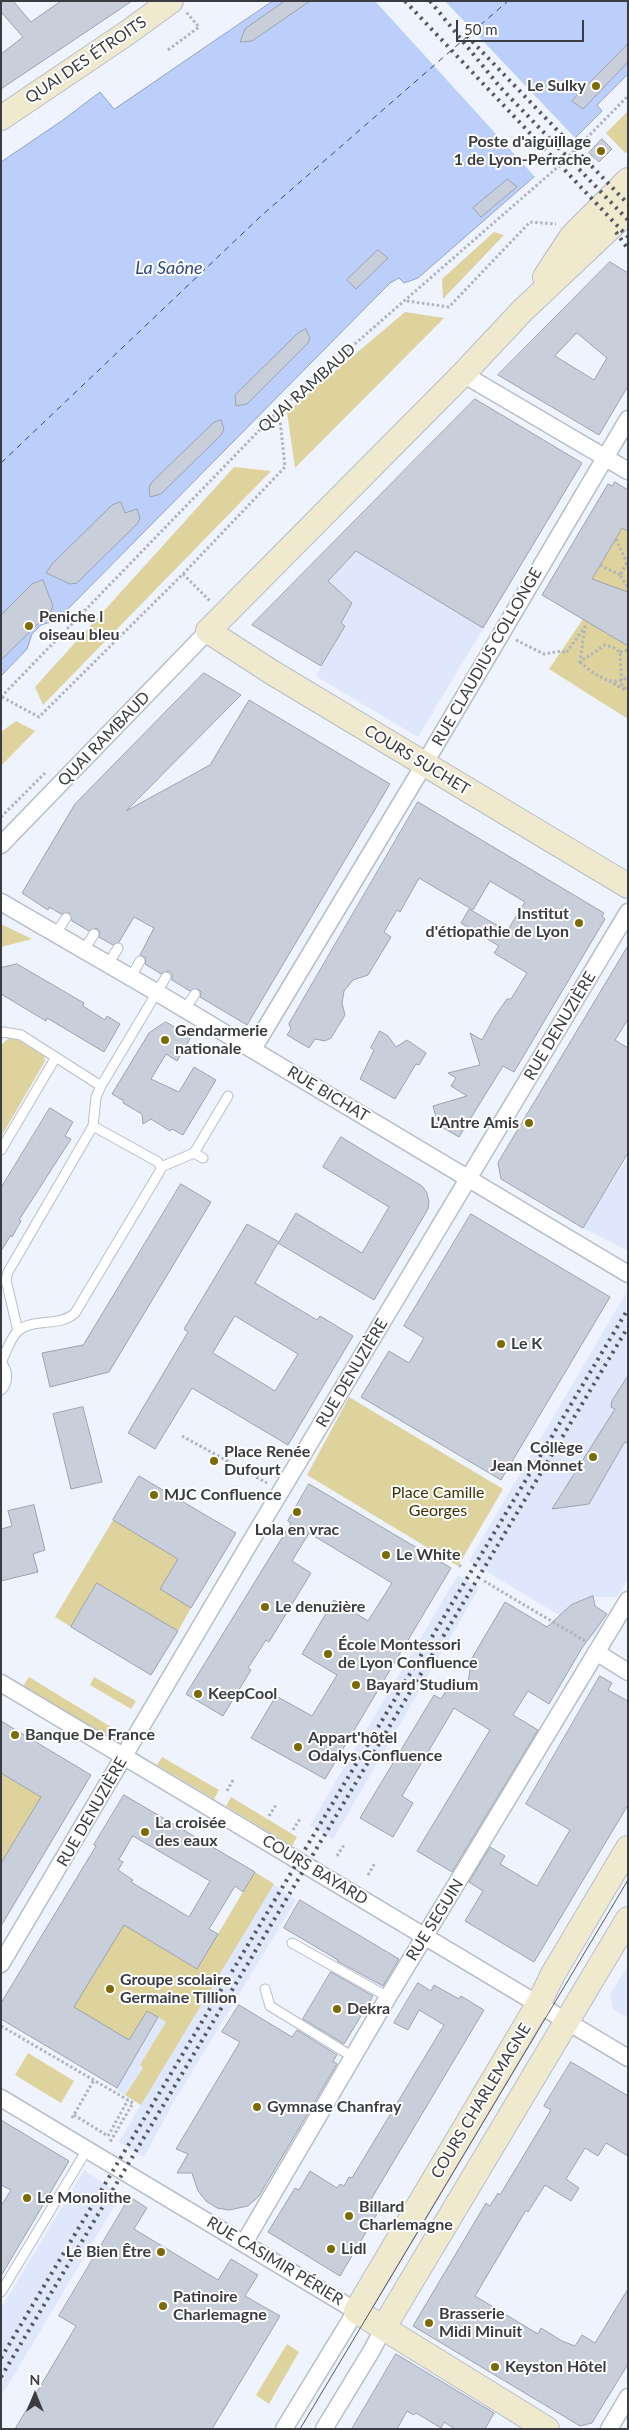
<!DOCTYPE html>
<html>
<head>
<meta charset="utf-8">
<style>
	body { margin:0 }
	#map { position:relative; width:629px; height:2430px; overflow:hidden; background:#eef3fd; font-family:Lato,sans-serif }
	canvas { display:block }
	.frame { position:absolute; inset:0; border:2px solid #3a3c41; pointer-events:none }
	.north { position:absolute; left:10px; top:2370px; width:50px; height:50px; -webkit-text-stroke:4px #fff; paint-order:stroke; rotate:0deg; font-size:14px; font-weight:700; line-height:20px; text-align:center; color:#3a3c41 }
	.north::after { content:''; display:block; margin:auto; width:18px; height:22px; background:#3a3c41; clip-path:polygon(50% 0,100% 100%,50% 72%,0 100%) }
	.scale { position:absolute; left:456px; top:20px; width:128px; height:22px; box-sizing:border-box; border:2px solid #3a3c41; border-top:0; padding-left:6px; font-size:15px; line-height:18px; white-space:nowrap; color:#3a3c41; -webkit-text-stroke:4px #fff; paint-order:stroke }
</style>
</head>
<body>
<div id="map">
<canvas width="629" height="2430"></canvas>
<div class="frame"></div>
<div class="north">N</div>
<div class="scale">50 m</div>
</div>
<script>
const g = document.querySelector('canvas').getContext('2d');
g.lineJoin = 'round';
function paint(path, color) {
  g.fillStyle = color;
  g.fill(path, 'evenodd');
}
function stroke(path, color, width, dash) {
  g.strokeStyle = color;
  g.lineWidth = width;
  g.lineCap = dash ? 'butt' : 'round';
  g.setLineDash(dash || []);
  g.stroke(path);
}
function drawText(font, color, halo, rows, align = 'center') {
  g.font = font + ' Lato,sans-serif';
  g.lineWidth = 4;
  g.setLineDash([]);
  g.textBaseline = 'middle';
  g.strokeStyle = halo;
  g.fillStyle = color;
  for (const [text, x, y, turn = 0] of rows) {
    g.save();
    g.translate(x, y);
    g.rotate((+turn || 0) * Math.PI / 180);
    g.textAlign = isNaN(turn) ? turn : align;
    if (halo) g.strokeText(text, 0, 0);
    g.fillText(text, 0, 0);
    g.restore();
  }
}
const built = new Path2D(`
	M418 457 582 463 418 737 316 676 344 626 297 579Z
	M628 1157V1251L583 1228Z
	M626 1293 628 1579 617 1597H593L595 1606 607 1614 594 1636 469 1561Z
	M458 1575 479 1588 333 1839 310 1825Z
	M96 1846 123 1862 118 1871 133 1880 132 1883 218 1934 255 1872 296 1900 173 2103 144 2157 119 2142 141 2105 116 2090V2087L32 2037 29 2038 31 2036 1 2003Z
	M628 1965V2018L613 2009 610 1994Z
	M84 2170 121 2195 2 2395 1 2308Z`);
const green = new Path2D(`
	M628 111V151L625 153 606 133Z
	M494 232 504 235 443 299 442 279Z
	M405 312 444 318 295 468 287 412Z
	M234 467 271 471 43 705 35 687Z
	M622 528 628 531V592L591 581Z
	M583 619 628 646V719L549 669Z
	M16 721 35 731 1 766V732Z
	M1 924 32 939 1 947Z
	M9 1038H15L44 1056 45 1061 1 1137V1045Z
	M349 1397 503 1489 458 1566 307 1475Z
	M113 1520 178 1559 191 1608 178 1631 97 1583 71 1627 55 1617Z
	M29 1677 111 1727 106 1735 23 1686Z
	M94 1677 136 1701 131 1709 90 1685Z
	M162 1757 219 1790 214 1799 157 1765Z
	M1 1773 41 1797 3 1860 1 1859Z
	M231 1797 297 1837 292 1846 226 1806Z
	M255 1872 274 1884 141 2105 125 2095 143 2068 140 2065 166 2022 147 2011 129 2040 74 2007 124 1925 197 1969Z
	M28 2053 74 2081 61 2103 15 2075Z
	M287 2344 299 2352 269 2404 256 2395Z`);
const water = new Path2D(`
	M273 1H628V74L597 105 602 111 551 162 418 278 404 283 399 278 390 283 57 620 41 625 32 634 27 649 1 676V162L63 120 100 92 114 109Z`);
const pier = new Path2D(`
	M375 1H445L577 140 536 178Z`);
const ferry = new Path2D(`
	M1 463 261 216 508 1`);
const building = new Path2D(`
	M1 1H13L31 22 61 1H132L1 89V54L23 37 1 12Z
	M285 1H310L252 41 240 42 245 29Z
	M628 44V62L583 109 572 101Z
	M602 139 612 149 599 162 589 153Z
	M508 179 517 187 481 217 473 208Z
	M378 250 388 258 356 289 347 280Z
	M610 262 628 273V386L599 435 498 375ZM577 333 607 358 594 380 555 356Z
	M306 329 310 338 308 343 247 404 236 406 235 396 238 392 298 333Z
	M475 399 582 463 483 628 356 551 328 581 352 603 341 623 345 626 321 666 252 625Z
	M221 420 224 429 222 434 161 494 150 497 149 487 152 482 213 423Z
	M615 482 628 490V531L622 528 592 579 628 592V646L542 595 608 484 612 486Z
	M121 502 125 513 137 509 140 518 138 523 77 583 70 584 46 573 52 564 112 505Z
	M43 580 53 606 51 611 1 660V615L32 584Z
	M204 673 241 695 126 811 210 765 249 700 390 784 247 1025 200 997 201 992 198 989 190 991 172 980V974L169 971 161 974 145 964 146 958 140 955 154 928 134 917 119 942 113 945 99 937 100 932 97 928 89 931 72 921 69 913 61 914 49 907 48 910 22 893 75 804Z
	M418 802 604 913 602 916 605 919 514 1072 503 1066 459 1137 433 1122 436 1117 433 1106 467 1096 451 1086 456 1078 448 1073 480 1065 470 1033 482 1040 495 1016 507 999H511L527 973 494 953 499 946 461 923 469 909 507 931 525 902 490 881 473 910 419 878 400 912 397 910 384 932 391 937 368 975 353 980 344 991 342 1003 345 1015 331 1038 325 1041 315 1039 309 1048 287 1035 291 1029 289 1024Z
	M628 946V1019L615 1040 628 1048V1153L583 1228 501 1179 498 1163Z
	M17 964 84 1003 83 1006 105 1020 107 1016 120 1024 104 1052 47 1018 46 1021 1 994V968Z
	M166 1022 191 1037 177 1061 166 1054 151 1079 179 1092 194 1067 216 1080 183 1135 172 1129 170 1131 151 1119 143 1124 142 1114 123 1103 124 1101 112 1094 149 1033Z
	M380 1031 388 1036 396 1047 407 1040 426 1053 419 1065 416 1064 395 1099 360 1079 374 1050 371 1048Z
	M50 1108 73 1122 65 1136 71 1139 19 1220 21 1221 12 1237 11 1235 1 1251V1188Z
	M341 1137 422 1186 427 1193 429 1202 428 1209 374 1300 278 1243 255 1283 317 1320 320 1316 353 1336 288 1445 192 1388 155 1449 128 1433 188 1332 184 1329 247 1224 279 1242 296 1213 362 1253 389 1207 323 1167ZM235 1316 298 1354 275 1391 213 1353Z
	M181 1184 211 1202 109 1372 50 1387 42 1353 83 1345Z
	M471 1214 610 1297 501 1480 361 1397 389 1351 409 1363 424 1338 404 1326Z
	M628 1376V1442L624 1443 589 1504 552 1509 615 1409 611 1407 612 1401Z
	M83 1407 102 1482 71 1489 53 1414Z
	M139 1476 236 1533 191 1608 160 1589 178 1559 113 1520Z
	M309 1484 451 1568 325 1779 251 1738 276 1696 312 1716 337 1675 302 1654 334 1600 368 1621 392 1583 309 1533 292 1561 311 1573 269 1642 266 1640 248 1668 251 1670 223 1716 186 1694 291 1523 288 1521Z
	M34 1505 45 1550 33 1554 38 1572 1 1581V1529L12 1526 8 1511Z
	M97 1583 178 1631 151 1675 71 1627Z
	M593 1596 595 1606 607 1614 582 1648 549 1704 528 1691 513 1715 538 1730 452 1872 417 1851 490 1730 454 1708 402 1796 413 1803 393 1837 360 1818 434 1695 441 1699 453 1679 467 1688 472 1658 505 1602 547 1627 571 1605Z
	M600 1676 612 1683 608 1690 628 1701V1805L534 1962 465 1921 483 1891 469 1882 490 1847 505 1856 500 1864 537 1886 570 1830 526 1804Z
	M1 1721 91 1775 1 1926V1863L41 1797 1 1773Z
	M124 1795 255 1872 243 1892 235 1886 209 1929 218 1934 197 1969 124 1925 74 2007 129 2040 147 2011 158 2017 117 2088 1 2019V2003L96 1846 94 1845ZM133 1836 210 1881 189 1917 131 1882 133 1880 118 1870 123 1862 119 1860Z
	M300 1900 399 1959 383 1986 337 1961 338 1960 284 1928Z
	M331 1972 373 1996 344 2044 303 2019Z
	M418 1983 431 1991 434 1985 459 1999 461 1996 484 2010 367 2206 378 2212 340 2276 268 2232 295 2188 299 2190 310 2171 337 2188 340 2184 344 2186 349 2177 352 2178 444 2025 419 2010 408 2030 394 2023Z
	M239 2005 292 2037 297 2030 337 2055 333 2061 337 2064 259 2196 248 2206 229 2210 217 2208 206 2201 198 2191 192 2173H177L188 2154 176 2149 240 2042 222 2032Z
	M571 2062 628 2096V2156L606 2143 598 2156 585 2148 566 2179 579 2188 571 2201 545 2185 528 2212 526 2210 475 2296 538 2334 541 2328 562 2341 575 2346 582 2335 595 2343 628 2289V2364L592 2423 580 2426 413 2326 486 2203 490 2206 498 2193 500 2195 551 2110 544 2106Z
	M1 2120 69 2161 1 2276V2206L11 2190 1 2185Z
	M130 2197 147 2208 134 2229 218 2280 231 2259 258 2275 245 2296 280 2316 212 2429H15L76 2326 59 2316Z
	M396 2354 494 2413 485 2429H455L444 2422 441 2428 416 2413 414 2415 407 2411 397 2429H352Z`);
const path = new Path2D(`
	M168 50 199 27 186 12
	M407 301 449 307 530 222 556 224
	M616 539 627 563
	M627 563 620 575 628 588
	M600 565 620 575
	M183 574 211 602
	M516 640 544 654 561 651 566 653 585 627 580 662 605 645 613 647 620 652 622 686 628 691
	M620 652 628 650
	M580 662C593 673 611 689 628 677
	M609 681 625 690
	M1 697 279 410 560 165 628 96
	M2 697 39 717 183 574 285 467 279 410
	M1 817 45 773
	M182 1436 267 1483
	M459 1565 463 1568
	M484 1581 585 1641
	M227 1791 233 1780
	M269 1816 276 1805
	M293 1830 300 1819
	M337 1856 344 1845
	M368 1875 375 1863
	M1 2026 133 2103 110 2142
	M74 2115 108 2136 128 2100
	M72 2118 94 2080`);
const lane = new Path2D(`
	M56 933 66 918
	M84 950 94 934
	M108 964 118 948
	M131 977 140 961
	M185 1009 195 994
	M1 1033 4 1032 21 1035 101 1086
	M1 1150 56 1057
	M194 1153 203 1158
	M161 1167 194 1153 228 1096
	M18 1331 6 1280 8 1272 93 1126 96 1097 101 1086 166 977
	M1 1362C6 1353 11 1336 19 1330 35 1318 60 1327 75 1313L160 1171 161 1167 158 1162 93 1126
	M1 1362C8 1371 9 1382 1 1390
	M292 1943 388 1997
	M265 1989 270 2006 353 2057
	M1 2292 88 2148`);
const street = new Path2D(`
	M463 374 628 471
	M1 845 208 631
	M1 902 156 992 628 1274
	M253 1049 416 778 628 419
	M596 1652 628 1672
	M1 1683 628 2058
	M1 1964 248 1546 628 912
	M1 2098 356 2311 284 2429
	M244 2243 388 1997 628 1600
	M324 2429 372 2350 384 2327
	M609 2429 628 2397`);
const secondary = new Path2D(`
	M1 118 127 33 171 1
	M628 211 522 311 463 374 208 631 273 673 628 886
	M545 277 572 236 628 180
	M384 2327 628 1919
	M547 2429 356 2311 539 2003 553 1974 628 1848`);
const tram = new Path2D(`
	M300 2429 628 1880`);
const rail = new Path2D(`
	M405 1 628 237
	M430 1 500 87 628 220
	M467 36 628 204
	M616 232 628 249
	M1 2358 628 1309
	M1 2377 628 1327`);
const markers = [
	[596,86,5,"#7c6b04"],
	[601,151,5,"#7c6b04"],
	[29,626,5,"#7c6b04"],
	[579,923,5,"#7c6b04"],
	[165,1040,5,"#7c6b04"],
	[529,1123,5,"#7c6b04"],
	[501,1344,5,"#7c6b04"],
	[593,1457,5,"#7c6b04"],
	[214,1461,5,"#7c6b04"],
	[154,1495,5,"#7c6b04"],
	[297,1512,5,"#7c6b04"],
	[386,1555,5,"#7c6b04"],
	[265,1607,5,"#7c6b04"],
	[328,1654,5,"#7c6b04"],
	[356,1685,5,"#7c6b04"],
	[198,1694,5,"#7c6b04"],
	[15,1735,5,"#7c6b04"],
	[298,1747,5,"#7c6b04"],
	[145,1832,5,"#7c6b04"],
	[110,1989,5,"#7c6b04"],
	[337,2009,5,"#7c6b04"],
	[257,2107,5,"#7c6b04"],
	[27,2198,5,"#7c6b04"],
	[349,2216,5,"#7c6b04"],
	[331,2249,5,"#7c6b04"],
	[161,2252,5,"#7c6b04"],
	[163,2306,5,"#7c6b04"],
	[429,2323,5,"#7c6b04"],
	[495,2367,5,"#7c6b04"]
];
const streetNames = [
	["QUAI DES ÉTROITS",86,60,-34],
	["QUAI RAMBAUD",307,388,-42],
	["RUE CLAUDIUS COLLONGE",487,657,-60],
	["QUAI RAMBAUD",104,739,-46],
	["COURS SUCHET",417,760,31],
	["RUE DENUZIÈRE",560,1026,-59],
	["RUE BICHAT",328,1094,31],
	["RUE DENUZIÈRE",352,1373,-59],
	["RUE DENUZIÈRE",92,1812,-60],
	["COURS BAYARD",315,1870,31],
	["RUE SEGUIN",435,1920,-58],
	["COURS CHARLEMAGNE",481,2101,-59],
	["RUE CASIMIR PÉRIER",275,2261,31]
];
const poiNames = [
	["Le Sulky",586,86,"right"],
	["Poste d'aiguillage",591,142,"right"],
	["1 de Lyon-Perrache",591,160,"right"],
	["Peniche l",39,617],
	["oiseau bleu",39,635],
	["Institut",569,914,"right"],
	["d'étiopathie de Lyon",569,932,"right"],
	["Gendarmerie",175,1031],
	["nationale",175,1049],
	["L'Antre Amis",519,1123,"right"],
	["Le K",511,1344],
	["Collège",583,1448,"right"],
	["Jean Monnet",583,1466,"right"],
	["Place Renée",224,1452],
	["Dufourt",224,1470],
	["MJC Confluence",164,1495],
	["Lola en vrac",297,1530,"center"],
	["Le White",396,1555],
	["Le denuzière",275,1607],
	["École Montessori",338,1645],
	["de Lyon Confluence",338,1663],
	["Bayard Studium",366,1685],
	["KeepCool",208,1694],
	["Banque De France",25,1735],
	["Appart'hôtel",308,1738],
	["Odalys Confluence",308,1756],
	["La croisée",155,1823],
	["des eaux",155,1841],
	["Groupe scolaire",120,1980],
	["Germaine Tillion",120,1998],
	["Dekra",347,2009],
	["Gymnase Chanfray",267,2107],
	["Le Monolithe",37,2198],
	["Billard",359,2207],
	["Charlemagne",359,2225],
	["Lidl",341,2249],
	["Le Bien Être",151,2252,"right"],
	["Patinoire",173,2297],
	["Charlemagne",173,2315],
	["Brasserie",439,2314],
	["Midi Minuit",439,2332],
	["Keyston Hôtel",505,2367]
];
const parkNames = [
	["Place Camille",438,1493],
	["Georges",438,1511]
];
const waterNames = [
	["La Saône",169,268]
];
paint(built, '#dee7fb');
paint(green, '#ded39c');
paint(water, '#bbcffa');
stroke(water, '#94a3c2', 1);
paint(pier, '#eef3fd');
stroke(ferry, '#2f4887', 1, [6, 5]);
paint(building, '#c8ceda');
stroke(building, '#9da3ae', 1);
stroke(lane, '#b8beca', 11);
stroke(street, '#b8beca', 19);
stroke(secondary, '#b8beca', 26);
stroke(path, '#b0b4bc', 3, [2.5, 2.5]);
stroke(lane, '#fff', 9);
stroke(street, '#fff', 16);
stroke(secondary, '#efe9ce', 24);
stroke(tram, '#55585d', 1);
stroke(rail, '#55585d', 4, [2.5, 5]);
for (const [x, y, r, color] of markers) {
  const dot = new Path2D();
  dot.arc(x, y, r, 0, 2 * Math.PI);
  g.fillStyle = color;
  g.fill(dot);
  stroke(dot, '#fff', 2);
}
drawText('16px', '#3a3c41', '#fff', streetNames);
drawText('bold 16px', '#3a3c41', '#fff', poiNames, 'left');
drawText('16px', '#3b3200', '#fff', parkNames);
drawText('italic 18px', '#2f4887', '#fff', waterNames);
</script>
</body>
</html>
